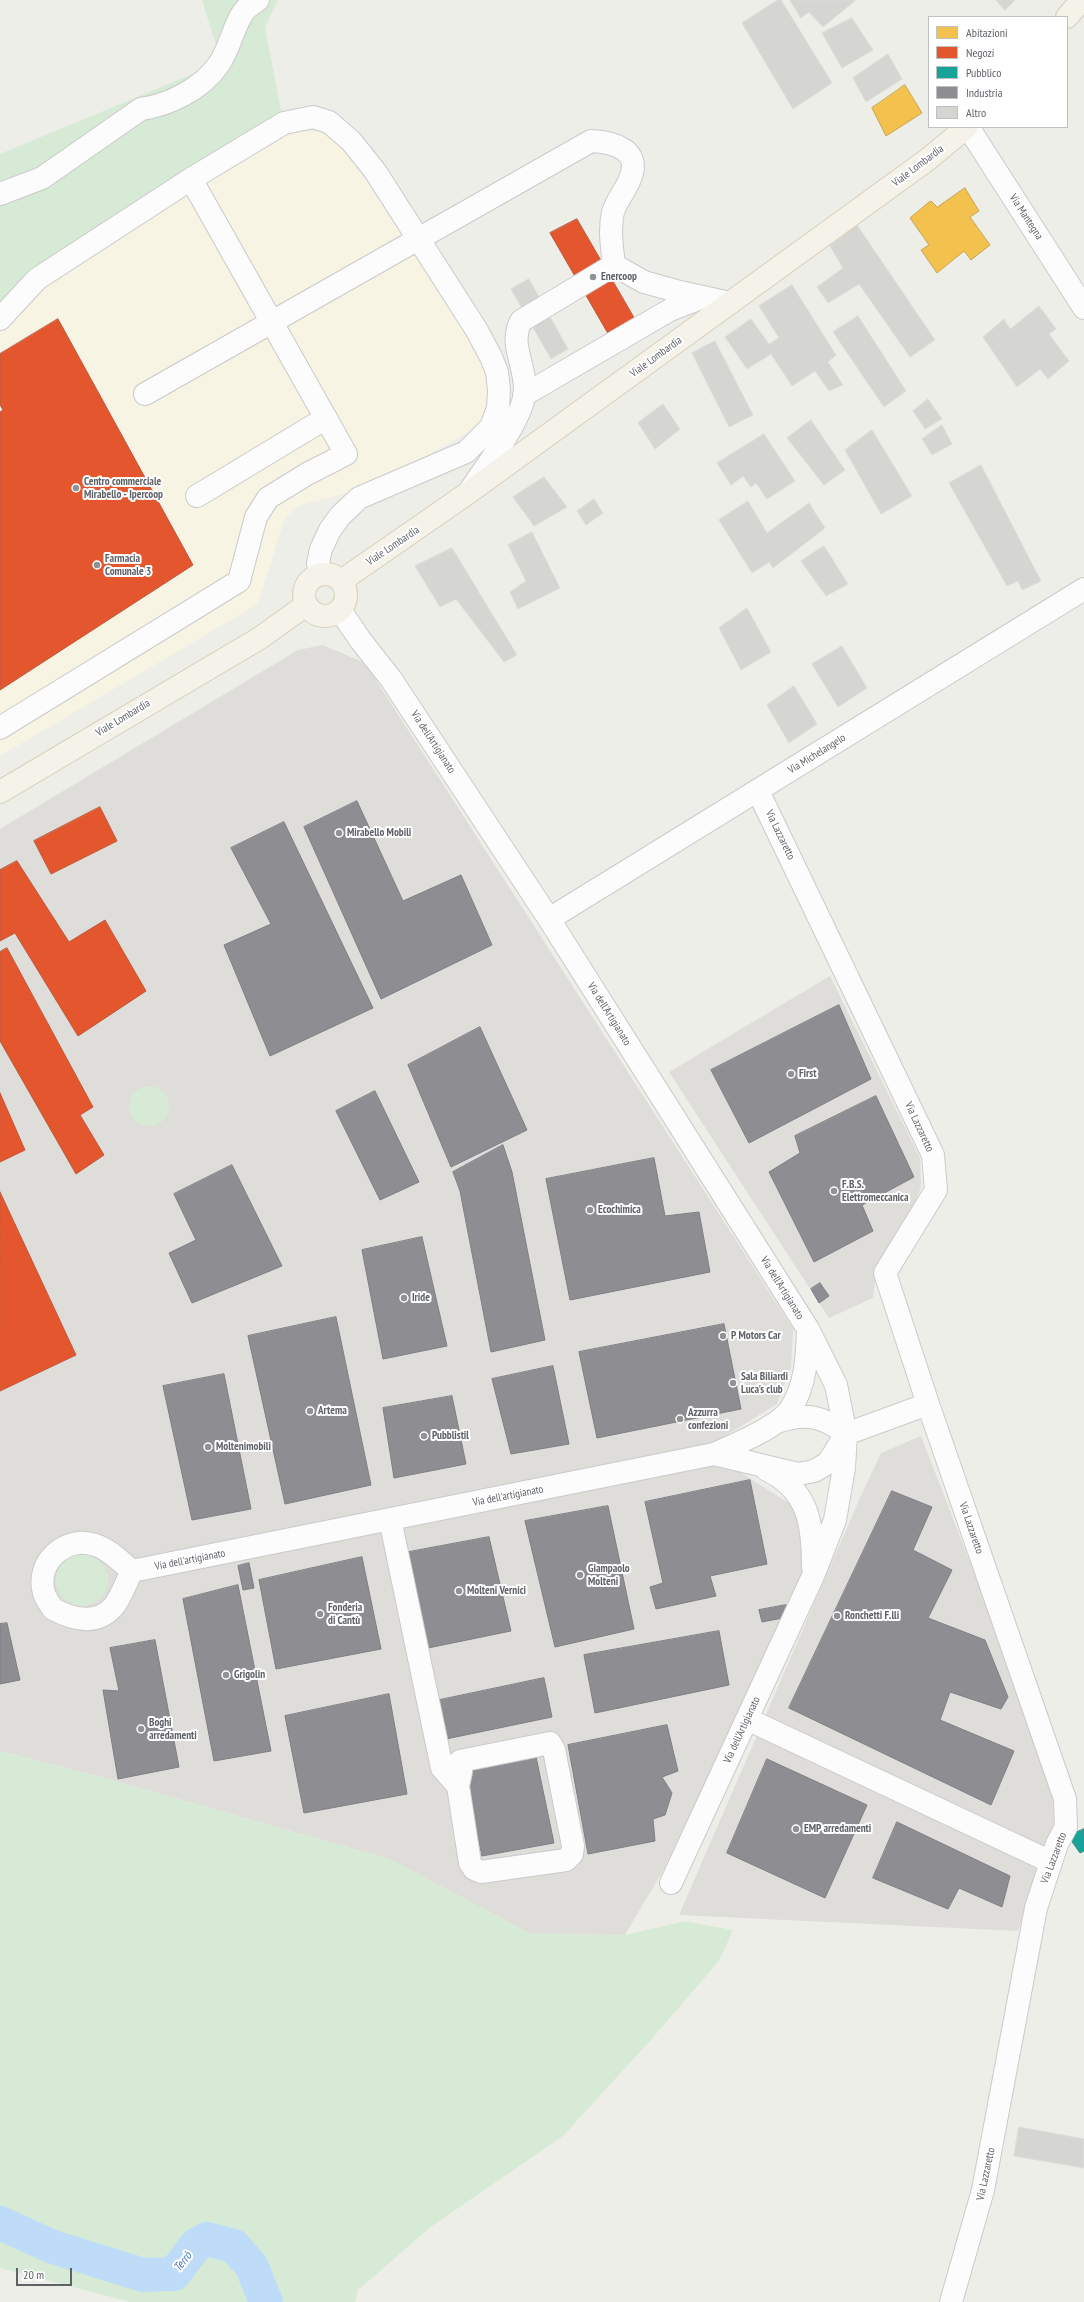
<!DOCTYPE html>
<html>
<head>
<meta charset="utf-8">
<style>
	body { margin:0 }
	#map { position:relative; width:1084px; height:2302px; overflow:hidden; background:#eeeee9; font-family:"PT Sans Narrow",sans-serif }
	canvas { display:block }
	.legend { position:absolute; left:928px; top:16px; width:140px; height:112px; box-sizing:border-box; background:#fff; border:1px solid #bfc0c2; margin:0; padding:5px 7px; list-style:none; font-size:12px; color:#5e6267 }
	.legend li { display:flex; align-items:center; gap:8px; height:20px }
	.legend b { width:20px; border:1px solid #bfc0c2 }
	.scale { position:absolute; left:16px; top:2268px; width:56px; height:18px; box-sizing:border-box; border:2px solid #5e6267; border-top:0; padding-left:5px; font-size:12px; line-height:14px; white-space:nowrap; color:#5e6267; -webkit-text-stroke:3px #fff; paint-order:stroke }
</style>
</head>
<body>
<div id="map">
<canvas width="1084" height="2302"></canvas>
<ul class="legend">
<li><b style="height:11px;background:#f2c14e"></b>Abitazioni</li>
<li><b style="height:11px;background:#e4572e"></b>Negozi</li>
<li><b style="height:11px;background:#17a398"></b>Pubblico</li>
<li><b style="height:11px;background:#8d8d92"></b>Industria</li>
<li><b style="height:11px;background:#d5d5d2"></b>Altro</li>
</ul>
<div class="scale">20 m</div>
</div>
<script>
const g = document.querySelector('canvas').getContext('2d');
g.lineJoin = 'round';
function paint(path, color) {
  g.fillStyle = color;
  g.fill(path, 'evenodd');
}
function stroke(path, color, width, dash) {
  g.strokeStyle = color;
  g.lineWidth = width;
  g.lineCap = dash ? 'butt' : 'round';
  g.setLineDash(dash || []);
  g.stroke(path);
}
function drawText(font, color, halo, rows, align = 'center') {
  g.font = font + ' "PT Sans Narrow",sans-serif';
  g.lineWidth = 4;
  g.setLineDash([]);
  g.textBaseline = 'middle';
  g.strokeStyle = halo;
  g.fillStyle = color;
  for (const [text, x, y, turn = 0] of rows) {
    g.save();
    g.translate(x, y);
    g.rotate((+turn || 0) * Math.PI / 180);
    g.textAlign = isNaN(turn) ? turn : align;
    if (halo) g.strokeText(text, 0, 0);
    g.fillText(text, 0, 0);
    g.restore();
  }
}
const commercial = new Path2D(`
	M281 111 287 135 299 131 321 132 342 146 484 352 492 390 486 410 478 427 411 464 347 493 301 505 285 517 258 604 0 756V309L25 282Z`);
const industrial = new Path2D(`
	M323 645 365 663 793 1329 791 1367 777 1404 725 1436 735 1469 797 1508 804 1575 664 1869 625 1935 531 1934 389 1859 97 1776 0 1751V829L298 650Z
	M830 976 920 1158 921 1187 905 1226 877 1264 873 1298 829 1318 669 1072Z
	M921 1436 1051 1771 1054 1823 1018 1931 679 1915 859 1500 881 1453Z`);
const green = new Path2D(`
	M202 0H278L265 27 281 111 25 282 0 309V154L221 62Z
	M129 1106a20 20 0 1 1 40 0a20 20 0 1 1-40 0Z
	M56 1580a26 26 0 1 1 52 0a26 26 0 1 1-52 0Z
	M0 1751 97 1776 389 1859 531 1934 625 1935 685 1921 733 1930 719 1961 650 2041 563 2136 432 2226 358 2290 355 2302H130L0 2268Z`);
const homes = new Path2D(`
	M905 85 922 113 886 136 872 108Z
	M965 188 979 211 970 217 990 245 971 260 964 251 937 273 921 250 929 245 910 218 929 202 931 201 937 207Z`);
const shops = new Path2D(`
	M577 219 640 328 614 344 550 233Z
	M58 319 193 565 0 690V412L3 410 0 405V354Z
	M100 807 117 841 51 874 34 841Z
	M17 861 69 942 105 920 146 991 78 1036 15 933 0 941V870Z
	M7 948 93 1107 80 1115 104 1155 76 1174 0 1041V952Z
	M0 1093 25 1150 0 1162Z
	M0 1192 76 1355 0 1391Z`);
const public = new Path2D(`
	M1084 1829V1851L1080 1853 1068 1836Z`);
const industry = new Path2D(`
	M357 801 403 901 461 875 492 945 381 999 304 827Z
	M284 822 373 1008 270 1056 224 945 271 924 231 848Z
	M839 1005 871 1079 749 1143 711 1070Z
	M480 1027 527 1130 451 1167 408 1065Z
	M375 1091 419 1182 380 1200 336 1111Z
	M876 1096 914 1177 862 1205 873 1231 814 1262 769 1172 800 1153 795 1136Z
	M503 1145 512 1172 545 1340 491 1352 460 1191 453 1172Z
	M654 1158 665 1216 699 1212 710 1272 570 1300 546 1179Z
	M232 1165 282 1266 192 1303 169 1253 196 1240 174 1194Z
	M422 1237 447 1346 383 1359 362 1250Z
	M820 1283 829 1296 819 1303 811 1289Z
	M336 1317 371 1485 285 1504 248 1336Z
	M724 1324 741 1409 597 1438 579 1352Z
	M553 1366 569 1444 511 1454 492 1379Z
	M224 1374 251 1509 192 1520 163 1386Z
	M452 1396 466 1464 394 1478 383 1408Z
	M750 1480 767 1564 710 1576 716 1596 656 1609 650 1587 663 1583 645 1502Z
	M892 1491 932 1507 913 1550 952 1570 928 1618 985 1640 1008 1697 1001 1709 950 1692 940 1720 1014 1751 991 1805 789 1708Z
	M608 1506 634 1629 555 1647 525 1521Z
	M489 1537 511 1631 428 1648 409 1552Z
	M362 1557 381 1649 276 1669 259 1580Z
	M249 1563 254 1588 243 1590 238 1566Z
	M238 1585 271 1751 214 1761 183 1599Z
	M786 1605 788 1617 762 1622 759 1610Z
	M7 1623 20 1680 0 1684V1624Z
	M719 1631 729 1685 595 1713 584 1655Z
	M155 1640 179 1767 118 1779 103 1690 119 1691 110 1648Z
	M544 1678 552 1717 446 1739 435 1701Z
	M389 1694 407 1794 304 1813 285 1716Z
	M667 1725 678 1771 662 1777 672 1793 665 1815 653 1819 655 1841 588 1854 568 1745Z
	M535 1752 554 1843 482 1856 462 1766Z
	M767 1759 867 1805 825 1898 727 1853Z
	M897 1822 1010 1876 1002 1907 959 1888 948 1909 873 1878Z`);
const river = new Path2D(`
	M0 2223 53 2247 143 2275 174 2274 196 2245 207 2239 234 2246 252 2267 266 2302`);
const building = new Path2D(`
	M778 0H781L832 83 793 109 742 23Z
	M790 0H856L823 27 809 12 801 18Z
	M996 0H1015L1005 10Z
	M852 18 873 50 842 68 822 33Z
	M888 54 902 79 866 102 853 78Z
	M857 225 935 340 910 357 859 284 828 303 817 287 843 268 830 246Z
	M529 279 568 349 551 359 511 289Z
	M792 285 836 355 828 362 843 385 829 391 815 371 792 386 771 354 747 369 725 337 751 319 769 344 779 338 759 306Z
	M1039 306 1056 329 1049 334 1069 361 1048 379 1040 369 1017 387 983 337 1004 319 1010 329Z
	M858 316 906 391 884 407 833 332Z
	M715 341 753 415 729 427 692 353Z
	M928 399 942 419 925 429 913 411Z
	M663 404 680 429 655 449 638 423Z
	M811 420 845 470 824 485 787 438Z
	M942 425 952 444 932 455 922 439Z
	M872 430 912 496 881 514 845 450Z
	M764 434 795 481 767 499 756 483 751 487 743 476 731 485 717 463Z
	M981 465 1041 581 1022 590 1018 581 1007 586 949 483Z
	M544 477 567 507 534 526 513 497Z
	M594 499 603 513 586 525 577 511Z
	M748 501 767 533 809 503 825 528 773 568 769 562 752 573 719 520Z
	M532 532 560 588 518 609 510 592 526 581 508 545Z
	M824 546 848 584 826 596 801 561Z
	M452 548 517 655 504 662 456 599 440 607 415 566Z
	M747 608 771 652 741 670 719 628Z
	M842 646 867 688 838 707 812 664Z
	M794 686 817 724 789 743 767 705Z
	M1019 2127 1084 2139V2168L1014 2156Z`);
const minor = new Path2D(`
	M968 127 1084 308
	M0 194 42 178 141 109C169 105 202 89 219 64 230 49 234 22 246 9 249 6 254 3 258 0
	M0 319 37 279 191 179 284 123 313 117 329 122 351 141 375 171 476 329 491 357 497 372 499 390 498 408 491 427 466 452 359 498 340 516 330 530 321 549 318 563 321 574
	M145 394 591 141C614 142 642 150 630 179 626 190 616 201 613 212 609 230 612 247 614 265
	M524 395 670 310 703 297
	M469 492C484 469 526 415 525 389 525 364 509 344 521 321L614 265 644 282 680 292 730 303
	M197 496 326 418
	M340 610 361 641 391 679 549 919 808 1329 836 1385 846 1434 844 1468 835 1520 813 1576 671 1883
	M0 728 239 581 256 517 268 498 307 474 346 454 191 179
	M758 791 933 1155 936 1190 885 1273 928 1404 1065 1799 1066 1827 1057 1844 1036 1908 983 2190 951 2302
	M549 919 1084 589
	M777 1422C805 1412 823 1416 846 1434
	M846 1434 928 1404
	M714 1454 798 1474 814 1471 828 1463 844 1437
	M767 1470C809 1490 813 1525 813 1567
	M390 1519 442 1768 458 1786 470 1863 474 1869 481 1872 566 1860 572 1854 573 1846 554 1750 550 1743 460 1761 461 1772 458 1786
	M132 1571C121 1562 109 1549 95 1545 66 1535 35 1562 44 1593 45 1598 50 1604 53 1609 72 1619 96 1626 113 1607 121 1598 126 1582 132 1571L714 1454C734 1445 781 1426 791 1408 806 1385 807 1356 808 1330
	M747 1719 1051 1862`);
const major = new Path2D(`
	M1067 17 1082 0
	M304 595a21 21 0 1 1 42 0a21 21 0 1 1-42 0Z
	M341 581 468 493 927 160 967 127
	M0 792 260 638 306 605`);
const markers = [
	[593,277,4,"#909394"],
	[76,488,4,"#909394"],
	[97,565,4,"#909394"],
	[339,833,4,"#909394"],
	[791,1074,4,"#909394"],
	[834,1191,4,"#909394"],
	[590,1210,4,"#909394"],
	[404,1298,4,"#909394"],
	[723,1336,4,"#909394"],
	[733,1383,4,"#909394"],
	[310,1411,4,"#909394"],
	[680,1419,4,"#909394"],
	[424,1436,4,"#909394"],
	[208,1447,4,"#909394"],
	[580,1575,4,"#909394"],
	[459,1591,4,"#909394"],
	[320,1614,4,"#909394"],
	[837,1616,4,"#909394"],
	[226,1675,4,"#909394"],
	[141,1729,4,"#909394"],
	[796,1829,4,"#909394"]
];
const streetNames = [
	["Viale Lombardia",918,166,-37],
	["Via Mantegna",1026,217,57],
	["Viale Lombardia",656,357,-36],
	["Viale Lombardia",393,546,-34],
	["Viale Lombardia",123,718,-31],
	["Via dell'Artigianato",433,742,57],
	["Via Michelangelo",817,754,-32],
	["Via Lazzaretto",780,835,64],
	["Via dell'Artigianato",609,1014,58],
	["Via Lazzaretto",919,1127,65],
	["Via dell'Artigianato",782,1288,58],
	["Via dell'artigianato",508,1496,-11],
	["Via Lazzaretto",971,1528,71],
	["Via dell'artigianato",190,1560,-11],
	["Via dell'Artigianato",742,1730,-65],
	["Via Lazzaretto",1054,1858,-69],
	["Via Lazzaretto",986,2174,-78]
];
const poiNames = [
	["Enercoop",601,277],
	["Centro commerciale",84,482],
	["Mirabello - Ipercoop",84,495],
	["Farmacia",105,559],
	["Comunale 3",105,572],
	["Mirabello Mobili",347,833],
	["First",799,1074],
	["F.B.S.",842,1185],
	["Elettromeccanica",842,1198],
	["Ecochimica",598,1210],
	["Iride",412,1298],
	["P Motors Car",731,1336],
	["Sala Biliardi",741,1377],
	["Luca's club",741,1390],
	["Artema",318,1411],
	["Azzurra",688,1413],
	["confezioni",688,1426],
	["Pubblistil",432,1436],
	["Moltenimobili",216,1447],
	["Giampaolo",588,1569],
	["Molteni",588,1582],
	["Molteni Vernici",467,1591],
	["Fonderia",328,1608],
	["di Cantù",328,1621],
	["Ronchetti F.lli",845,1616],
	["Grigolin",234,1675],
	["Boghi",149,1723],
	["arredamenti",149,1736],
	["EMP arredamenti",804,1829]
];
const waterNames = [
	["Terrò",183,2262,-52]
];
paint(commercial, '#f7f4e4');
paint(industrial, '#deddd9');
paint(green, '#d7ead6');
paint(homes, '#f2c14e');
stroke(homes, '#c6a456', 1);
paint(shops, '#e4572e');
stroke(shops, '#bc5a3f', 1);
paint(public, '#17a398');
stroke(public, '#2c9089', 1);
paint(industry, '#8d8d92');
stroke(industry, '#7f8085', 1);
stroke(river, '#bedcf8', 34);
paint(building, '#d5d5d2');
stroke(building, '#dedcd8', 1);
stroke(minor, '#cacaca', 24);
stroke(major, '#d6cfb7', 24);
stroke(minor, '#fcfcfc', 22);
stroke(major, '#f4f2e9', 22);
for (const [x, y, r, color] of markers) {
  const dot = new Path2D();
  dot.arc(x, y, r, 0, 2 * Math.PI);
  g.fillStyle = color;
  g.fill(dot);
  stroke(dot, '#fff', 1.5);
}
drawText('11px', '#5e6267', '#fff', streetNames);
drawText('bold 11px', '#5e6267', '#fff', poiNames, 'left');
drawText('italic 12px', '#4374b2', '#fff', waterNames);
</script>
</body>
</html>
